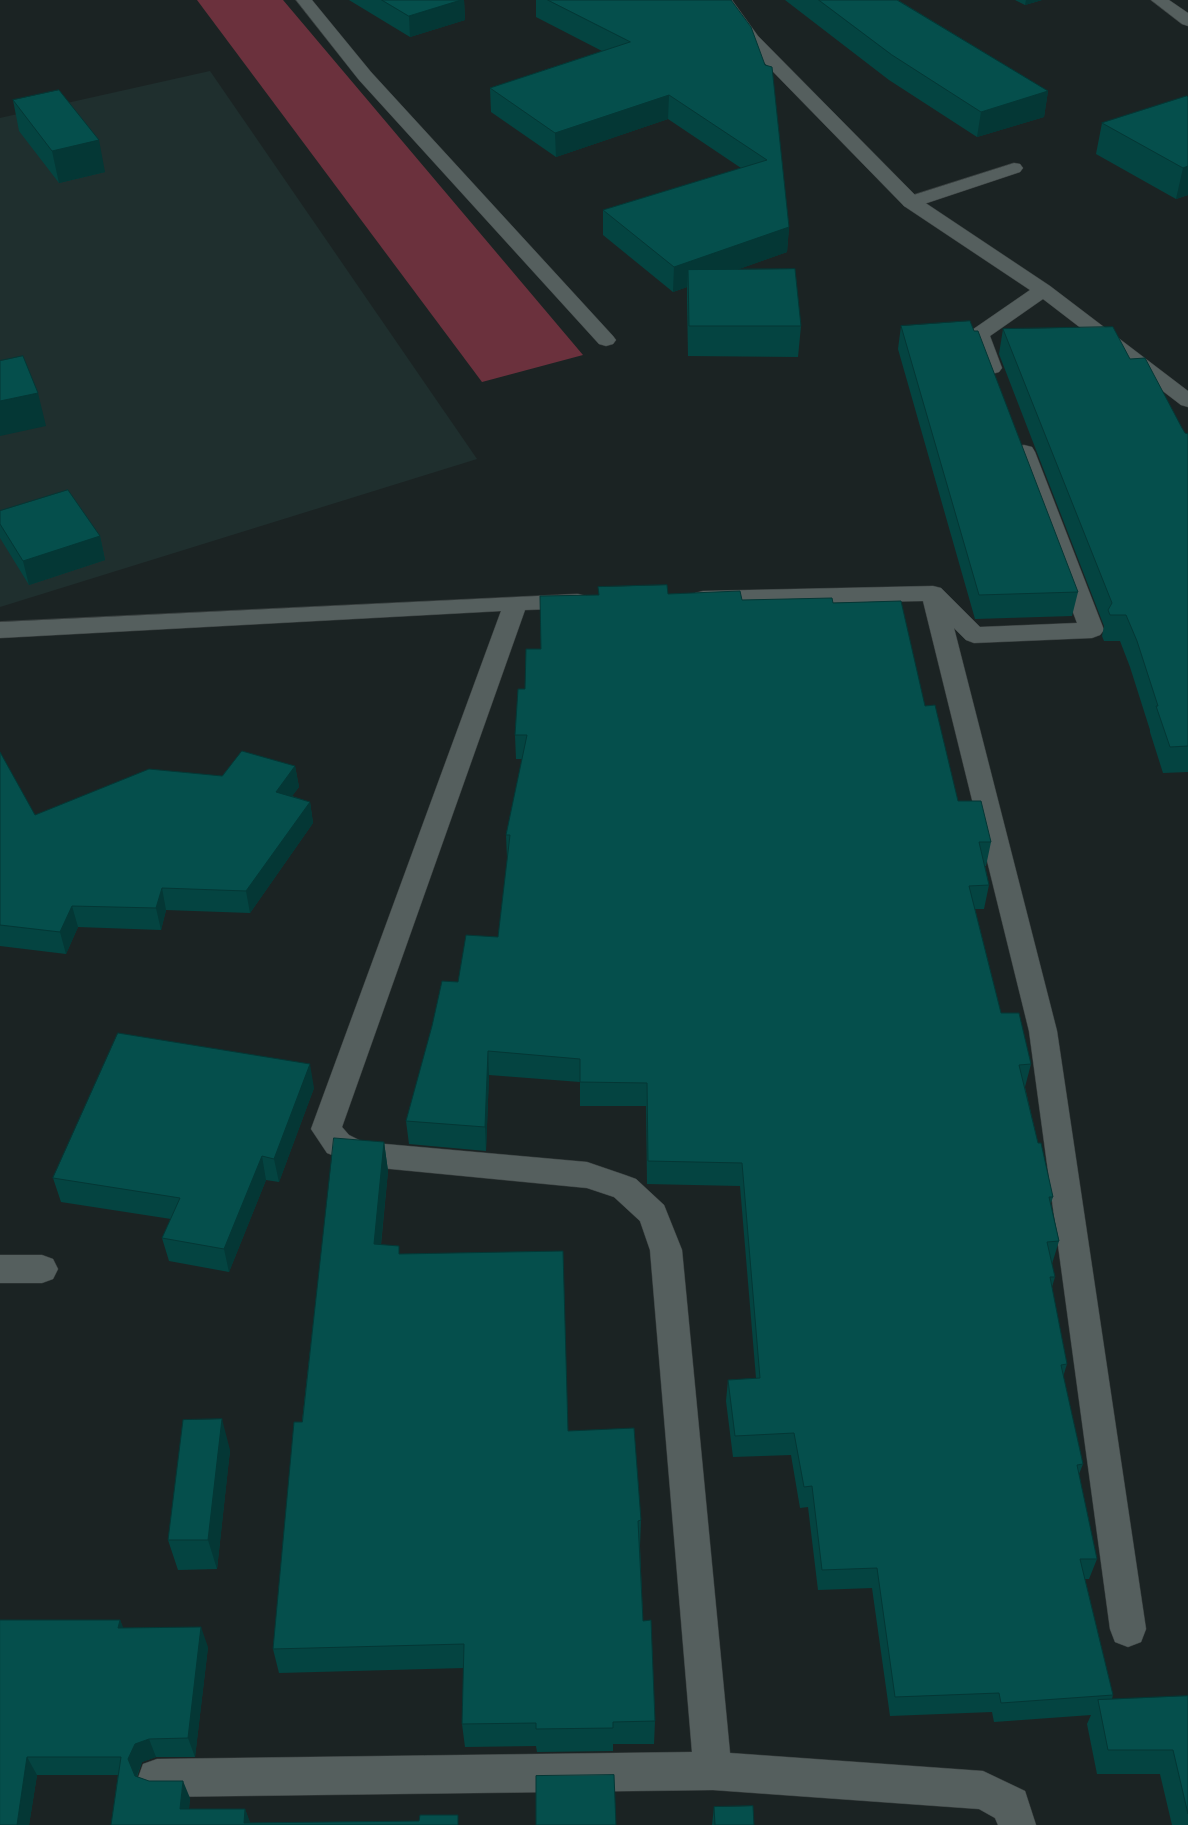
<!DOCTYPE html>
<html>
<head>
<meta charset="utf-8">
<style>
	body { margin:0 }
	canvas { display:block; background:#1b2323 }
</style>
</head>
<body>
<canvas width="1188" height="1825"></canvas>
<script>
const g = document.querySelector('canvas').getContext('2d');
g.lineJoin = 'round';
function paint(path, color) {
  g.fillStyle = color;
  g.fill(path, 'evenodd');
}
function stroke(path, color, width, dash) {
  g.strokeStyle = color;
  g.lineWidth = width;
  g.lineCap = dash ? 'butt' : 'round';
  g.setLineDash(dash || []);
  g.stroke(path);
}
const built = new Path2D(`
	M210 71 477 459 0 607V118Z`);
const green = new Path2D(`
	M197 0H283L583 355 482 382Z`);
const lane = new Path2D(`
	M1014 163 1020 164 1023 168 1020 172 918 206 911 208 904 206 902 202 904 198Z`);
const street = new Path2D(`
	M296 0H312L371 72 613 336 616 340 613 344 606 346 599 344 359 80Z
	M716 0H732L758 36 918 198 1050 286 1188 391V407L1181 405 1043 299 990 336 1002 368 999 372 992 374 985 372 969 334 972 330 1030 290 904 206 746 44Z
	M1024 445 1032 447 1035 452 1104 630 1100 635 1092 638 974 643 966 640 954 628 1057 1031 1146 1629 1141 1642 1128 1647 1115 1642 1110 1629 1029 1031 923 601 703 605 695 603 691 598 695 593 703 591 933 586 941 588 980 627 1077 623 1013 452 1016 447Z
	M578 594 586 596 590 601 586 606 578 608 525 610 342 1127 349 1135 363 1142 587 1162 625 1175 636 1179 664 1205 682 1250 730 1753 983 1771 1025 1791 1036 1825H998L995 1818 979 1809 713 1790 157 1797 143 1792 138 1778 143 1764 157 1759 692 1752 650 1250 640 1221 614 1197 587 1188 360 1166 327 1153 311 1129 501 611 0 638V622Z
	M0 1255H42L53 1259 58 1269 53 1279 42 1283H0Z`);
const secondary = new Path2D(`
	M1151 0H1169L1188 13V26L1182 24Z`);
const wall = new Path2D(`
	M349 0H464L465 20 410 37Z
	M536 0H731L789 227 787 252 736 270 801 326 798 357 688 356 687 301V287L673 292 603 235V210L741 168 668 119 556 157 491 112 490 88 602 51 536 17Z
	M785 0H898L1048 91 1044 117 977 137 889 80Z
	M1015 0H1042L1025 5Z
	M1187 96 1188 195 1176 199 1096 154 1102 123Z
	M13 100 105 172 59 183 19 131Z
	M901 326 1078 592 1072 616 975 619 898 349Z
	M1003 329 1130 359 1185 433 1188 434V772L1163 773 1150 732V730L1130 667 1120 641H1104L1102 636 1104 626 999 354Z
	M0 511 100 536 105 560 29 585 0 538Z
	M668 594 742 600 833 603 925 706 958 801 991 842 986 866H985L989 885 984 909H975L1001 1013 1031 1064 1025 1087 1038 1143 1053 1197 1051 1203 1059 1241 1052 1264 1055 1277 1052 1287 1067 1364 1063 1377 1083 1464 1079 1474 1097 1559 1089 1579H1085L1113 1695 1112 1699 1188 1696V1825H1172L1160 1774H1097L1087 1724 1091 1715 994 1722 992 1712 890 1716 872 1588 818 1590 808 1507 800 1508 791 1455 733 1457 726 1401 728 1380 756 1378 740 1186 647 1184 646 1106H580V1082L489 1075 486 1151 409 1144 406 1121 458 982 498 937 508 858H507L506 835 522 759H516L515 735 525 689 541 649Z
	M0 752 35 815 222 776 295 766 299 787 292 796 310 802 313 823 250 913 166 910 161 930 78 927 66 954 0 946Z
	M314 1088 279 1182 266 1180 229 1272 169 1261 162 1238 171 1219 61 1202 53 1178Z
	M384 1142 388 1171 381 1245 400 1254 568 1431 641 1520 640 1546 643 1621 655 1721 654 1744H613V1751L537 1752 536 1746 465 1747 462 1724 464 1668 279 1673 273 1649 302 1422Z
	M230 1450 217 1569 178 1570 168 1540Z
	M0 1620H120L123 1628 208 1647 195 1757H156L142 1762 137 1777 190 1798 189 1809H245L250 1823 111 1825 118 1775H37L29 1825H0Z
	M714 1807 754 1825H712Z`);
const shadedWall = new Path2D(`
	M461 0H464L465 20 410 37 409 16Z
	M1026 0H1042L1025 5Z
	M1048 91 1044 117 977 137 981 112Z
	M669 95 668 119 556 157 555 133Z
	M99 140 105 172 59 183 52 151Z
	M1188 166V195L1176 199 1183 168Z
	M789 227 787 252 688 287V270L687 287 673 292 674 267Z
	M38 393 46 426 0 436V401Z
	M100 536 105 560 29 585 23 561Z
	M295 766 299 787 279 813 276 792Z
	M310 802 313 823 250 913 246 891Z
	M162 888 166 910 161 930 156 908Z
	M72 906 78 927 66 954 60 932Z
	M488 1051 489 1075 486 1151 485 1127Z
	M310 1064 314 1088 279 1182 274 1159Z
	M384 1142 388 1171 378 1272 374 1244Z
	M262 1156 266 1180 229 1272 224 1249Z
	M222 1419 230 1450 217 1569 208 1540Z
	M120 1620 128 1639 118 1628Z
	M201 1627 208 1647 195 1757 188 1738Z
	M149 1739 156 1757 142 1762 136 1777 135 1776 128 1759 135 1744Z
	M27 1757 37 1775 29 1825H17Z
	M183 1781 190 1798 187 1825 180 1809Z
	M245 1809 251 1825 244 1823Z`);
const building = new Path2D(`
	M382 0H461L409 16Z
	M548 0H731L751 27 765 65 772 67 789 227 674 267 603 210 767 160 669 95 555 133 490 88 630 42Z
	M819 0H897L1048 91 981 112 892 55Z
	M59 90 99 140 52 151 13 100Z
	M1187 96 1188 97V166L1183 168 1102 123Z
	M795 269 801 326H689L688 270Z
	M970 321 974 331H978L1078 592 979 595 901 326Z
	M1113 327 1130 359 1145 358 1182 428 1185 433 1188 434V746L1170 747 1156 706H1158L1137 641 1126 615H1110L1108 610 1112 603 1003 329Z
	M23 356 38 393 0 401V361Z
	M68 490 100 536 23 561 0 524V511Z
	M667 585 668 594 740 591 742 600 832 598 833 603 901 601 925 706 935 705 958 801H981L991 842H979L989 885 969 886 1001 1013H1019L1031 1064 1019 1065 1038 1143H1041L1053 1197H1049L1059 1241 1047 1242 1055 1277H1050L1067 1364 1061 1365 1083 1464 1077 1465 1097 1559H1080L1113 1695 1001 1703 999 1693 895 1697 877 1568 822 1570 812 1486 804 1487 794 1433 735 1436 728 1380 760 1378 742 1163 648 1161 647 1083 580 1082V1059L488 1051 485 1127 406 1121 432 1026 442 981 458 982 466 935 498 937 510 835H506L527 735H515L518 689H525L526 649H541L540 596 599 595 598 587Z
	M242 751 295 766 276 792 310 802 246 891 162 888 156 908 72 906 60 932 0 925V752L35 815 149 769 222 776Z
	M118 1033 310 1064 274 1159 262 1156 224 1249 162 1238 180 1198 53 1178Z
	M334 1138 384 1142 374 1244 399 1246V1254L563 1251 568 1431 634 1428 641 1520 638 1521 643 1621 651 1620 655 1721 613 1722V1728L536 1729V1723L462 1724 464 1644 273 1649 294 1422H302Z
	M222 1419 208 1540H168L183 1420Z
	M0 1620H120L118 1628 201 1627 188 1738 149 1739 135 1744 128 1759 135 1776 149 1781H183L180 1809H245L244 1823 419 1821 420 1815H458V1825H111L121 1757H27L17 1825H0Z
	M1188 1696V1814L1173 1750H1108L1098 1700Z
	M614 1775 616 1825H536V1776Z
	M753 1806 754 1825H715L714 1807Z`);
paint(built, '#1f2f2e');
paint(green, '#6b313d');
stroke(lane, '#383e3e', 1);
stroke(street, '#383e3e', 1);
stroke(secondary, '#383e3e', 1);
paint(lane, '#555f5e');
paint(street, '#555f5e');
paint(secondary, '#555f5e');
paint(wall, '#044441');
paint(shadedWall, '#043735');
paint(building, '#054f4c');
stroke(building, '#043735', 1);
</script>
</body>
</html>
